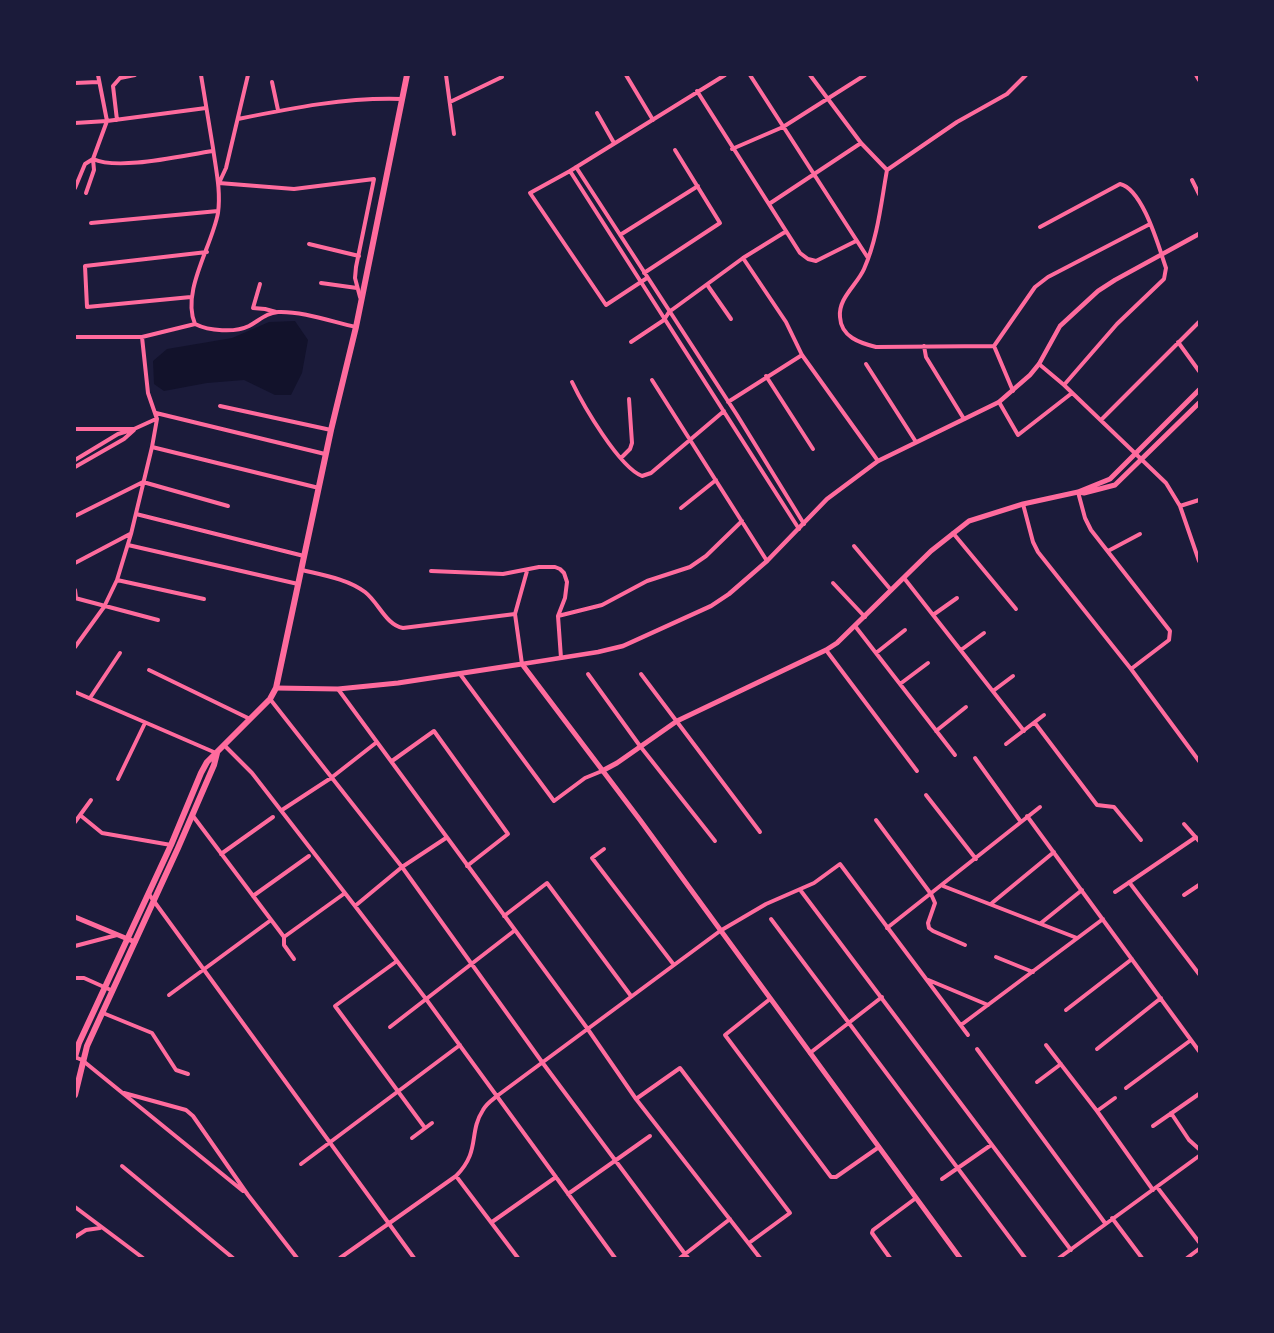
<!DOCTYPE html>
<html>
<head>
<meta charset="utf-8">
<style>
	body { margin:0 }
	#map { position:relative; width:1274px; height:1333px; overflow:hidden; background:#1b1b3a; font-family:Mulish,sans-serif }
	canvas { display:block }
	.frame { position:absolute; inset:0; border:76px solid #1b1b3a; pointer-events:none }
</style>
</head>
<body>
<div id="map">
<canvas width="1274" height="1333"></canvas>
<div class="frame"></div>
</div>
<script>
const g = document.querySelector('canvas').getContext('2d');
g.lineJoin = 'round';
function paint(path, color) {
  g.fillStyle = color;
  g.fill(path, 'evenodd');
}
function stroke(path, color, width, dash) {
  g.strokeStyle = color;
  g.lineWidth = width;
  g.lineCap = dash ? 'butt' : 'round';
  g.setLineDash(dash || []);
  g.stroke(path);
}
const water = new Path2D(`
	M295 321 308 340 302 373 291 395H275L244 380 207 383 164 391 154 384 153 361 167 349 232 338 269 322Z`);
const minor = new Path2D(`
	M248 75 226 168 219 183 294 189 374 179 356 267 355 278 360 297
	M446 75 454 134
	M626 75 653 120
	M750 75 868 258
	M810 75 861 143 887 170
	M1196 75 1199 80
	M272 82 278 110
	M75 83 98 82
	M697 91 800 253 808 259 816 261 856 241
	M450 102 502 77
	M597 113 614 143
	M238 119C292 108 347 97 402 99
	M117 120 113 86 120 78 135 75
	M75 123 107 121 206 108
	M732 149 783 127 865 75
	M576 167 737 415 804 524
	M887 170C881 203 878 237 864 269 857 285 838 298 840 317 841 337 860 343 876 347L994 346
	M887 170 957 122 1007 94 1026 75
	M570 171 799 529
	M1192 180 1199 194
	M75 188 85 164 93 159C119 171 184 155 213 151
	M86 193 94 170 93 159 107 121 98 75
	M769 204 861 143
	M91 223 218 211
	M1040 227 1120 184C1143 189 1159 248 1166 268L1164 279 1117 324 1064 385
	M620 235 698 186
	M309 244 359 256
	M743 258 786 322 802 355 878 461
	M644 273 720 223 675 150
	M647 278 606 305 530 193 570 171 725 75
	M321 283 357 288
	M260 284 253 308 265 309 276 312
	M708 286 731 319
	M191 297 87 307 85 266 207 252
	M195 324C181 292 212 246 218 213 221 191 216 170 213 148 209 124 205 99 201 75
	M75 337H142L195 324C209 331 235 333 249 326 260 320 266 313 278 312 302 311 333 322 356 327
	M631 342 664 320 669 312 743 258 785 232
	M1178 342 1199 371
	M924 346 926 357 964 419
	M994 346 1035 287 1048 277 1150 224
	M994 346 1013 391
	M866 364 916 442
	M1039 364 1064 385 1166 483 1180 506 1199 561
	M766 376 813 449
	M652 380 767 561
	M572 382C583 405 619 467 642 476L651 473 724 411
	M728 402 802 355
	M999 402 1018 435 1072 393
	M220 406 331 430
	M156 413 325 454
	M1101 420 1199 322
	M75 429H134L156 419
	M152 447 319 488
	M621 458 630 449 632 443 629 399
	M75 460 118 434 128 431
	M75 467 124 439 134 430
	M1078 492 1085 518 1091 530 1170 631 1169 640 1131 669
	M1023 504 1033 542 1038 552 1131 669 1199 761
	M1180 506 1199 500
	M681 508 716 480
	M136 514 304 556
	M75 516 143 482 228 506
	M953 533 1016 609
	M128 545 298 584
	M854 546 891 590
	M1108 551 1140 534
	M75 563 130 534
	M302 570C323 575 348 579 365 592 379 603 386 625 403 628L515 614
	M431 571 503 574 539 567H555L560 569 564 573 567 582 565 598 558 616 561 658
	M904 578 1024 731
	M117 580 204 599
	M833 583 865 617
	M75 590 76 598
	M75 598 158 620
	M933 615 957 598
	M558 616 602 605 647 581 690 567 706 556 742 521
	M855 626 955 755
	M75 647 104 607 117 580 131 534 152 447 157 419 148 393 142 337
	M826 650 917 771
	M961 650 984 633
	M876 653 905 630
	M522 664 515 614 527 571
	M149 670 250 719
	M460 674 554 801 585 778 602 771
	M588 674 640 746 715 841
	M641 674 760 832
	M900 684 928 663
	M338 689 587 1028 636 1099 760 1258
	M993 691 1013 676
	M75 692 216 753
	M90 698 120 653
	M270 699 402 867 542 1062 688 1258
	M1035 723 1097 805 1114 807 1141 840
	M936 731 966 707
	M1006 744 1044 715
	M224 745 252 773 355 906 426 999 615 1258
	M975 758 1021 822
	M392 761 434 731 508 834 467 866
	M118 779 145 723
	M926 795 976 859
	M282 810 331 778 377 742
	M80 815 102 833 171 845
	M193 816 284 937
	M1027 816 1199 1051
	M876 820 931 894 935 903 928 923 929 928 933 931 965 945
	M75 822 91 800
	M1184 824 1199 841
	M604 849 592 858 674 965
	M221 854 273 817
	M1129 882 1199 974
	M943 886 1077 938
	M801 891 1071 1250
	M1115 892 1196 837
	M148 893 414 1258
	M1184 895 1199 885
	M253 896 309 856
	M992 903 1054 852
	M355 906 402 867 446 838
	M504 916 547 883 631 996
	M771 919 1025 1258
	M1041 923 1082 890
	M887 928 1040 807
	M284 937 345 893
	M284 937V945L294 959
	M75 946 117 935
	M996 957 1033 972
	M397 961 335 1006 425 1128
	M75 978H84L113 991
	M926 979 988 1005
	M169 995 271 920
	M770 999 725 1035 831 1177H836L879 1147
	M1066 1010 1132 959
	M103 1013 152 1033 176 1070 188 1074
	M961 1025 1103 919
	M390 1027 514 931
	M1046 1045 1097 1111 1153 1190
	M977 1049 1105 1223
	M1097 1049 1161 998
	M810 1053 882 997
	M75 1057 82 1060 243 1191
	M1037 1082 1061 1064
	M1126 1088 1191 1040
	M124 1093 186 1110 193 1116 248 1195 297 1258
	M636 1099 680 1068 790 1213 749 1243
	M1097 1111 1115 1098
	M1171 1113 1189 1140 1199 1149
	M1153 1126 1199 1094
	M412 1138 432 1123
	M301 1164 460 1045
	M122 1166 233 1258
	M456 1176 518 1258
	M942 1179 991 1145
	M1157 1187 1199 1242
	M568 1194 650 1136
	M75 1207 143 1258
	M1112 1218 1142 1258
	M492 1222 556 1177
	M75 1237 86 1230 100 1228
	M340 1258 456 1176C481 1151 468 1133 483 1110 486 1104 492 1100 497 1096L720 931 766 904 814 883 840 864 968 1035
	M680 1258 730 1219
	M890 1258 872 1233 873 1230 916 1198
	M1059 1258 1199 1156
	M1187 1258 1199 1249`);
const tertiary = new Path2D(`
	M522 664 598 652 623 646 711 606 729 594 767 561 827 499 878 461 999 402 1030 375 1039 364 1060 326 1098 291 1115 280 1199 234`);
const secondary = new Path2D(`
	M1078 492 1084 493 1115 485 1199 403
	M276 688 338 689 398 683 522 664 640 820 960 1258
	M602 771 617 763 677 721 826 650 837 643 931 551 969 521 1023 504 1078 492 1110 479 1199 390
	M75 917 135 942`);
const primary = new Path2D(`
	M75 1057 79 1043 171 845 201 773 207 762 270 699 276 688 331 430 356 327 407 75
	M75 1095 87 1046 178 848 214 765 217 753`);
paint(water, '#12122b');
stroke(minor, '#ff6b9d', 4);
stroke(tertiary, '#ff6b9d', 4.5);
stroke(secondary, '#ff6b9d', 5);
stroke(primary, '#ff6b9d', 6);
</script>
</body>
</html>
